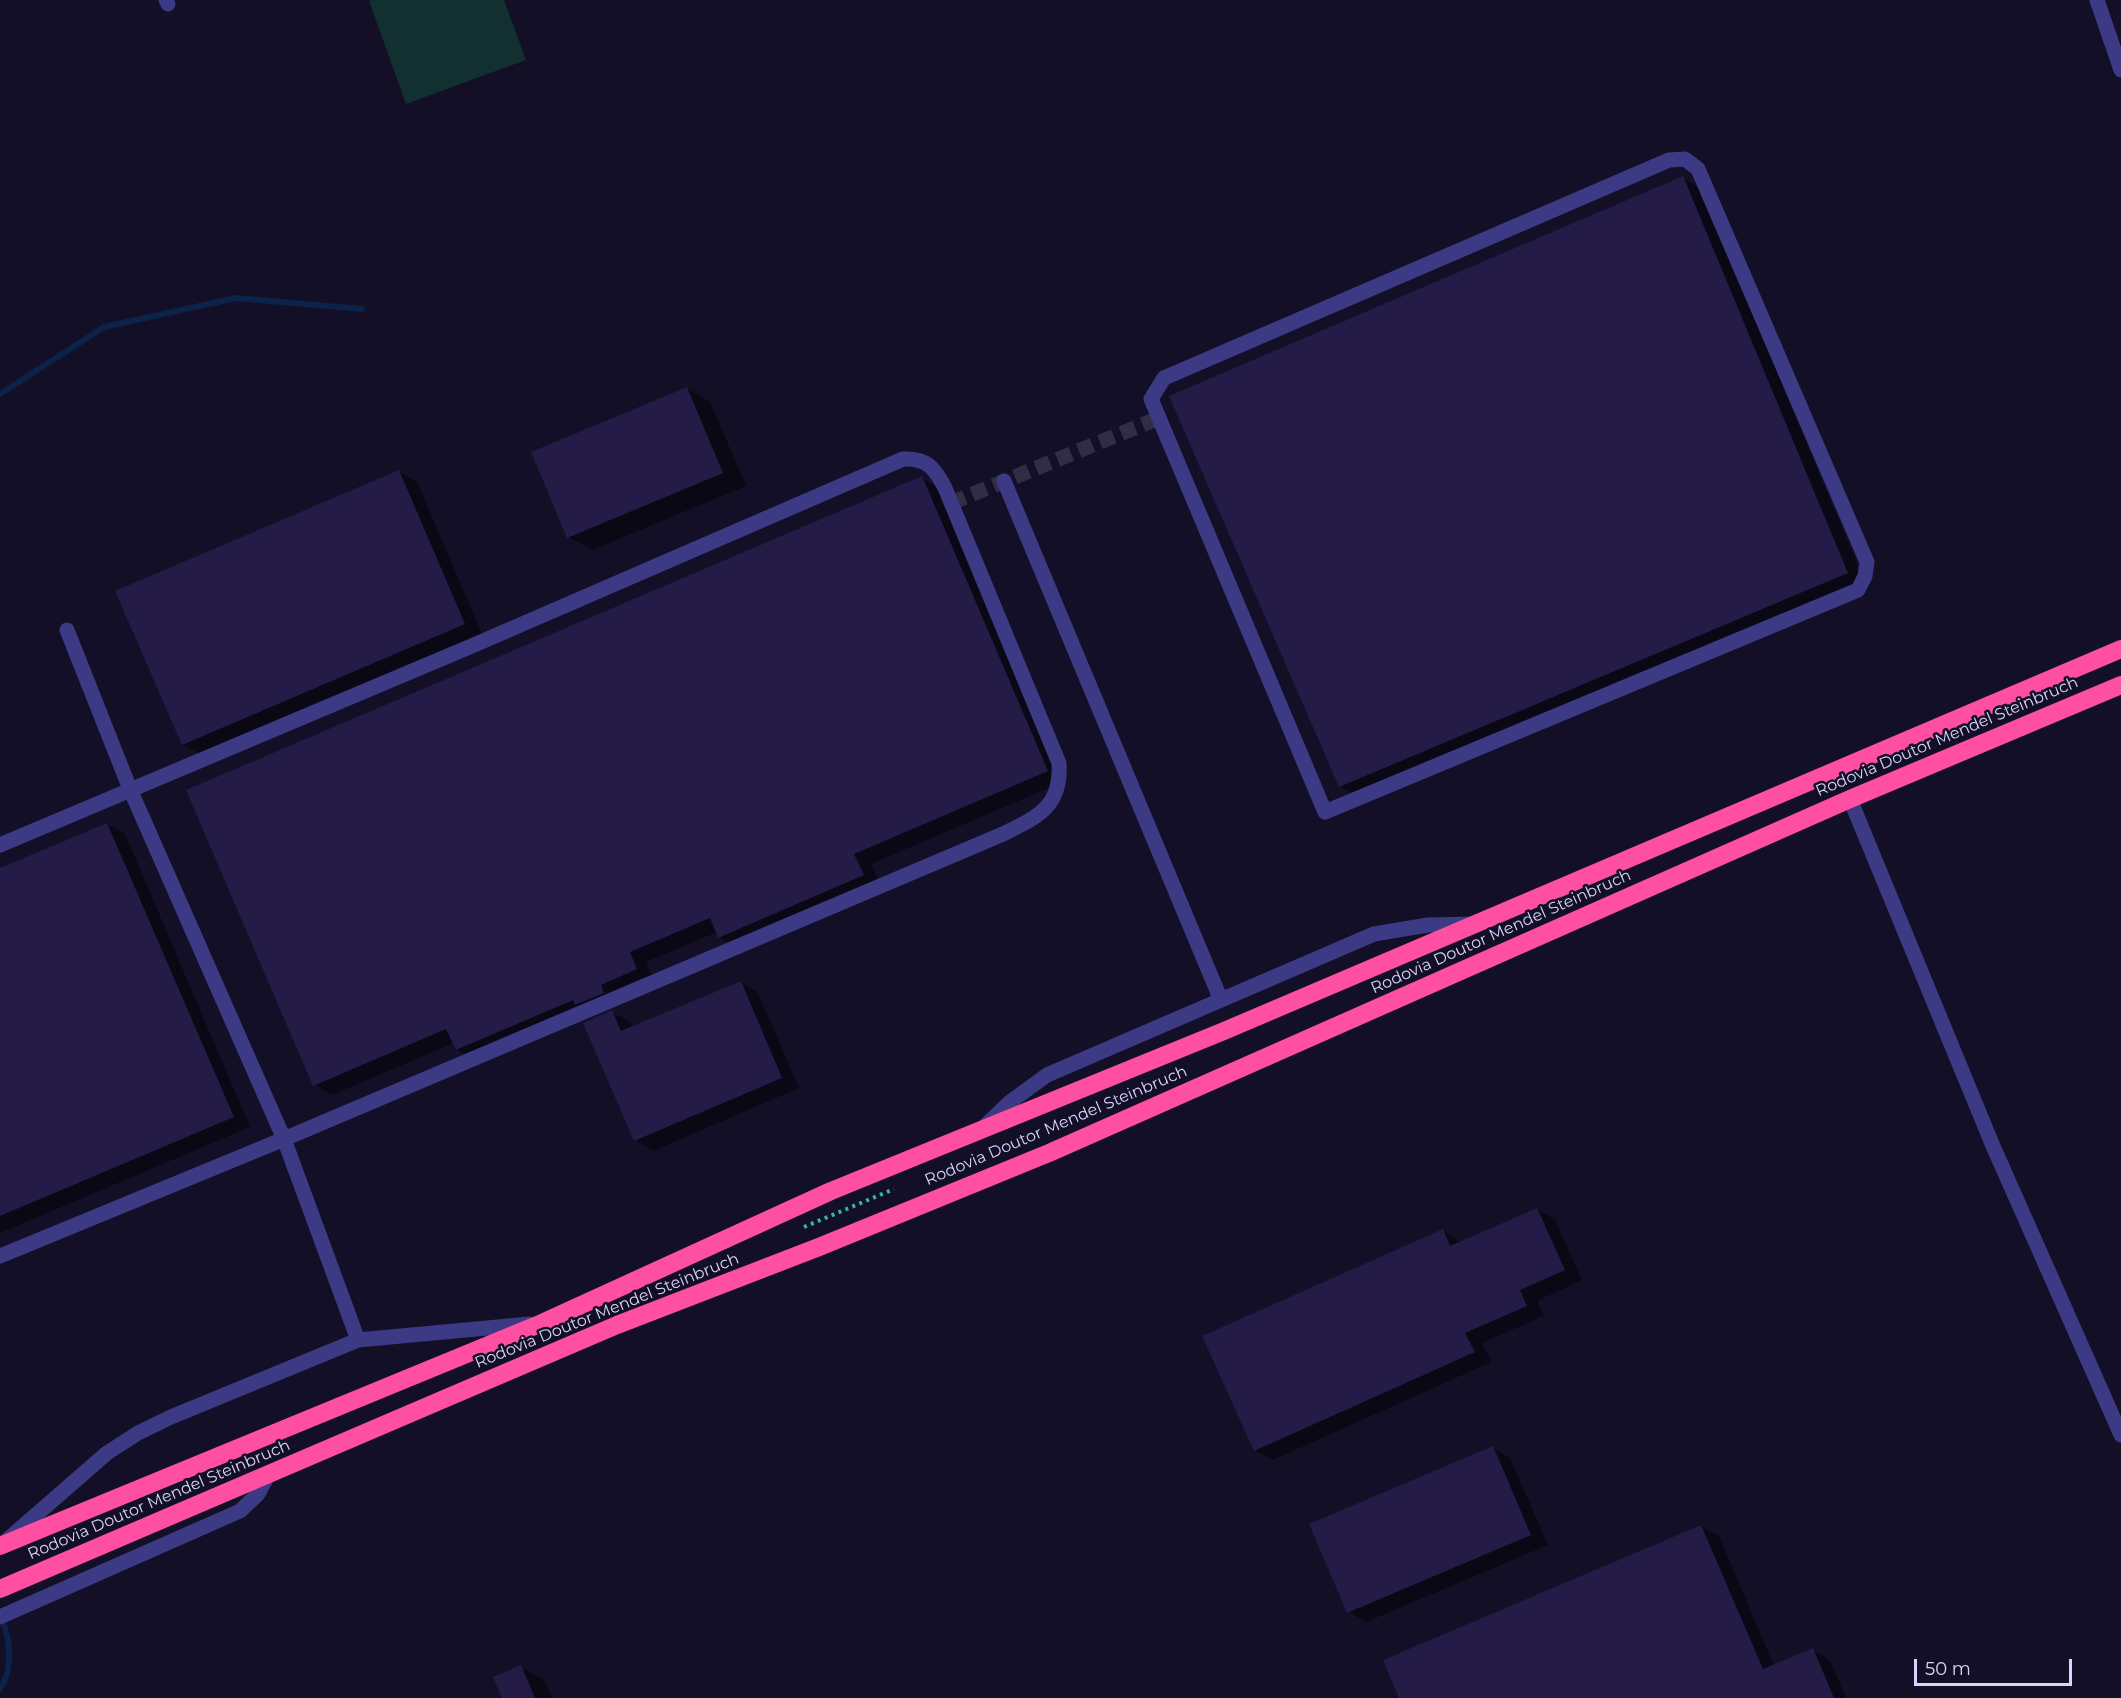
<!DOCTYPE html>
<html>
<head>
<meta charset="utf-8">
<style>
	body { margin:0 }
	#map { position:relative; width:2121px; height:1698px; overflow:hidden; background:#130f26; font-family:Montserrat,sans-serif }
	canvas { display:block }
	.scale { position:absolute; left:1914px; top:1659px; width:158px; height:27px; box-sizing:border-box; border:3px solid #d9d4ff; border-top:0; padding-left:8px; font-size:18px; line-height:21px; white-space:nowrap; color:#d9d4ff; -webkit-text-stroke:4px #130f26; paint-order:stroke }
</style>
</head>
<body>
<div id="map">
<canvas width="2121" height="1698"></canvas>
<div class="scale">50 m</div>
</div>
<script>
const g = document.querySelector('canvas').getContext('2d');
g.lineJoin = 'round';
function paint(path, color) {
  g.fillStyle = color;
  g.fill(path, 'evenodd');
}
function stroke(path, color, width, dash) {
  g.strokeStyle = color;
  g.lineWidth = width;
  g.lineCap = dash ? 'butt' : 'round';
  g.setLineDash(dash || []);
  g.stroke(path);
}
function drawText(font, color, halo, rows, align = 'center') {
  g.font = font + ' Montserrat,sans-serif';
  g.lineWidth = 5;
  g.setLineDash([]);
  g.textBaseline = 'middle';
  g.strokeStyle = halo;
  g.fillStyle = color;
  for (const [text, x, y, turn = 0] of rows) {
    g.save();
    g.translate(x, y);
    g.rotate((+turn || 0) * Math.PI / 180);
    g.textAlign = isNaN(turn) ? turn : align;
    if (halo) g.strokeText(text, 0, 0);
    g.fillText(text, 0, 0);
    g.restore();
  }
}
const green = new Path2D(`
	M373 0H504L526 60 406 104 369 1Z`);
const shadow = new Path2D(`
	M1683 178 1700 188 1865 583 1358 796 1340 786Z
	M687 388 710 402 746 486 592 550 568 537Z
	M399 472 417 482 482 634 200 754 183 744Z
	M921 478 939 488 1065 781 871 864 881 886 737 947 719 937 717 932 646 962 654 979 474 1060 457 1049 454 1043 332 1095 315 1085Z
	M107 824 125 834 250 1127 0 1233V870Z
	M741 982 758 993 799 1088 653 1151 635 1140 612 1012 630 1022 632 1028Z
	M1537 1209 1555 1220 1582 1280 1537 1301 1544 1316 1482 1343 1491 1362 1273 1460 1255 1450 1443 1230 1461 1243Z
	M1493 1448 1510 1458 1548 1545 1366 1622 1348 1611Z
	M1701 1526 1719 1536 1774 1666 1813 1650 1830 1660 1846 1698H1401Z
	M521 1667 544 1680 552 1698H504Z`);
const stream = new Path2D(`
	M0 394 104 327 236 298 362 309
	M0 1689C14 1667 10 1641 2 1618`);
const building = new Path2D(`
	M1683 176 1848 573 1339 787 1169 396Z
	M687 387 723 473 567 538 531 452Z
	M399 470 465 624 182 745 115 591Z
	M922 476 1048 771 854 854 864 875 718 938 710 918 630 952 637 969 601 985 604 993 575 1005 573 1000 456 1050 446 1029 313 1086 186 790Z
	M107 823 234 1117 0 1216V868Z
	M741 981 782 1078 634 1141 583 1023 612 1010 621 1031Z
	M1537 1208 1565 1270 1520 1290 1527 1306 1465 1333 1475 1352 1254 1451 1202 1336 1443 1229 1450 1246Z
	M1493 1446 1531 1535 1347 1613 1309 1524Z
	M1701 1525 1763 1669 1813 1648 1834 1698H1399L1383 1660Z
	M521 1665 535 1698H502L493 1677Z`);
const minorTunnel = new Path2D(`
	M951 503 1159 418`);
const path = new Path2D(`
	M804 1227 894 1189`);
const minor = new Path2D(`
	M166 0 168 4
	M2097 0 2121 70
	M1685 159 1698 169 1867 562 1865 576 1858 590 1325 812 1151 399 1164 378 1669 160Z
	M1004 481 1221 1000
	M67 630 130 789 284 1139 358 1340
	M1850 799 1993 1146 2121 1435
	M0 845 474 645 903 459C927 458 934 467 945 488L1059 763C1062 807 1037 817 1003 834L284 1139 0 1256
	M985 1126 1010 1102 1047 1075 1374 934 1428 925 1471 924
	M6 1541 107 1453 138 1433 171 1417 358 1340 530 1324
	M0 1617 240 1511 258 1494 269 1474`);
const highway = new Path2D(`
	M0 1546 542 1323 831 1191 1224 1031 2121 649
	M0 1589 617 1325 819 1247 1049 1153 1850 799 2121 685`);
const streetNames = [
	["Rodovia Doutor Mendel Steinbruch",1947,737,-23],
	["Rodovia Doutor Mendel Steinbruch",1501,932,-24],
	["Rodovia Doutor Mendel Steinbruch",1056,1126,-23],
	["Rodovia Doutor Mendel Steinbruch",607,1311,-22],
	["Rodovia Doutor Mendel Steinbruch",159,1500,-23]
];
paint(green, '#12302f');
paint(shadow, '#0007');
stroke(stream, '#0c2248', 6);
paint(building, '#241b47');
stroke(minorTunnel, '#312d47', 15, [15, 8]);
stroke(path, '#2fb8b0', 4, [3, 4.5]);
stroke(minor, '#3d3a85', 15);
stroke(highway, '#ff4fa3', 18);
drawText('16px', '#d9d4ff', '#130f26', streetNames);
</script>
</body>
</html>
